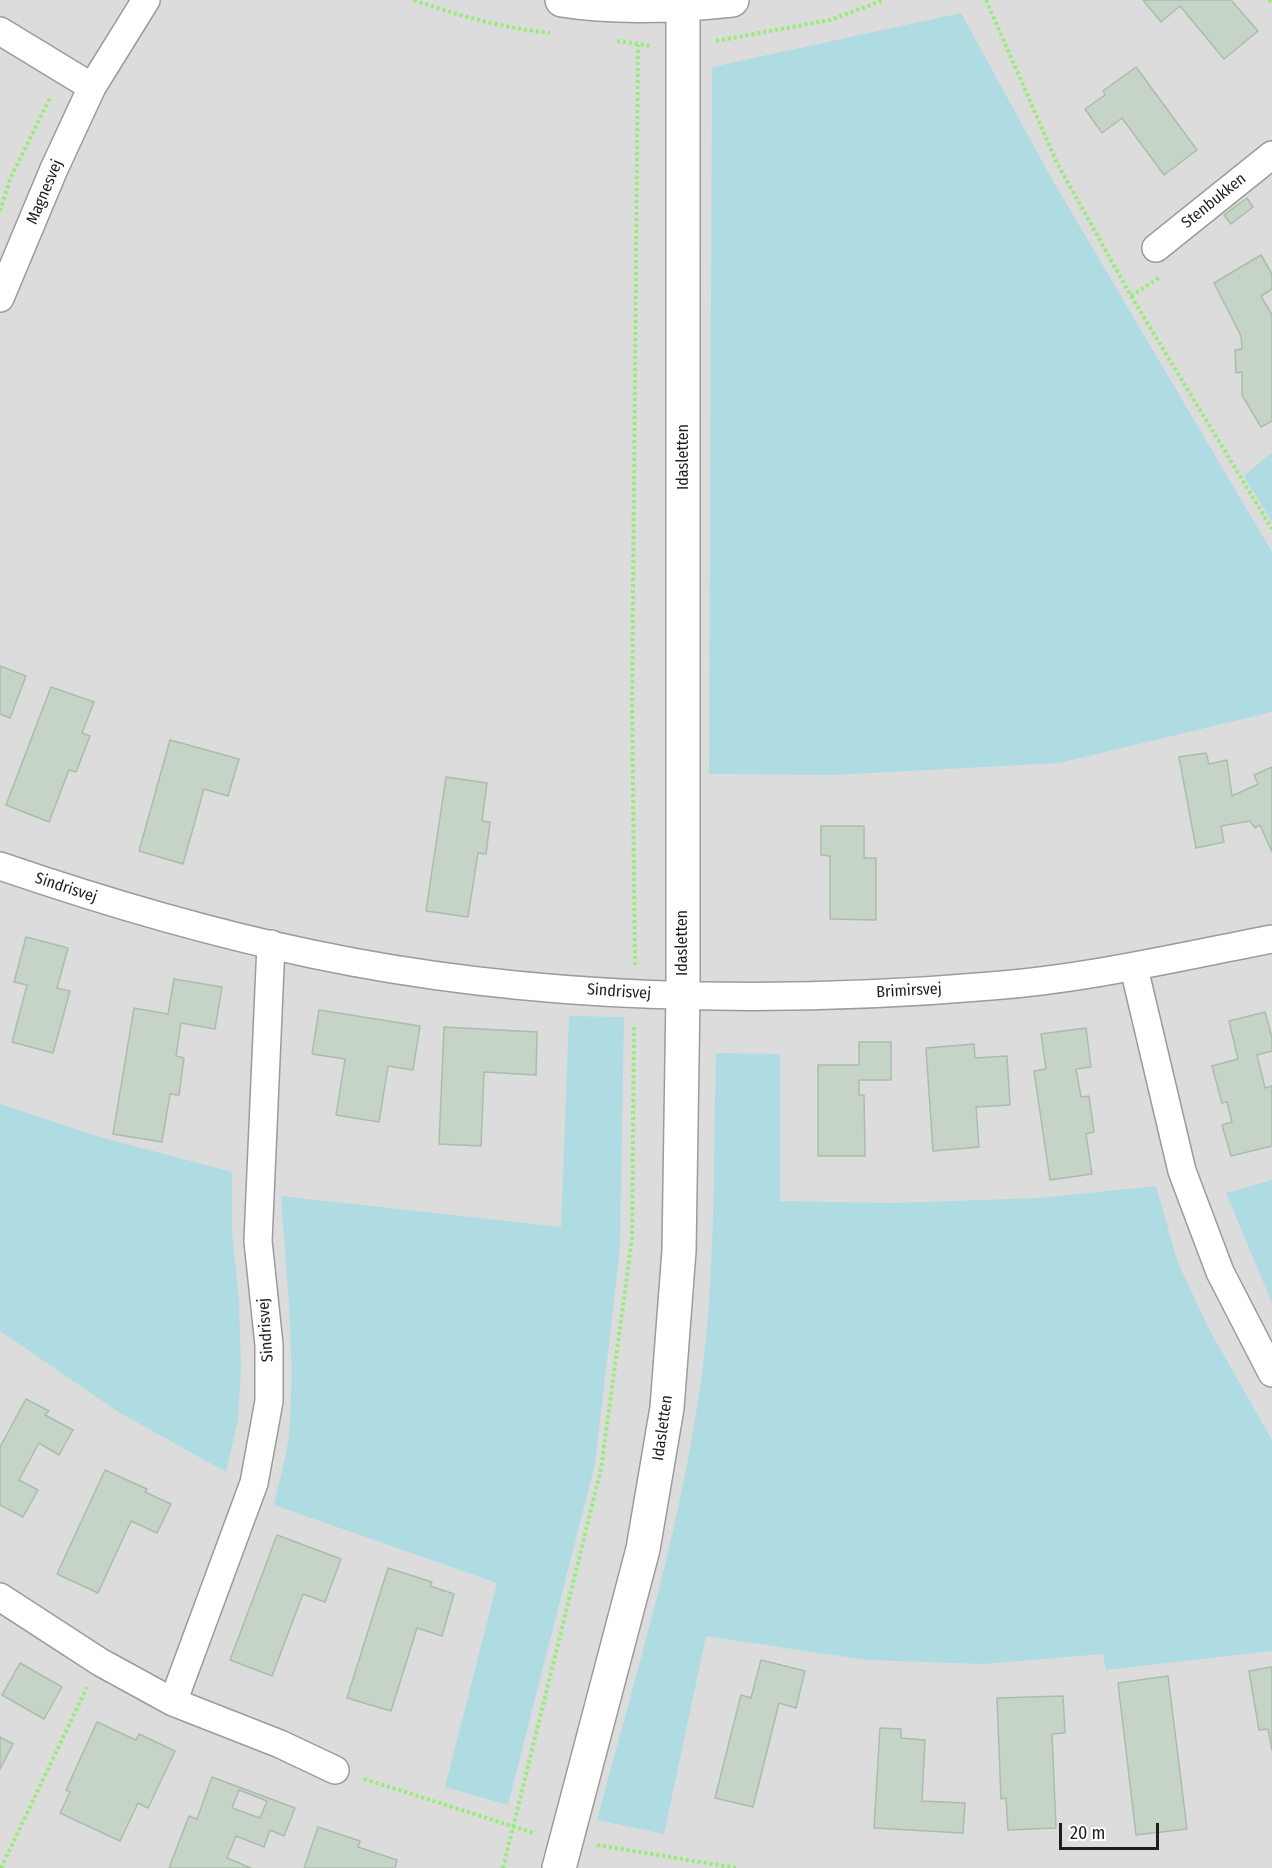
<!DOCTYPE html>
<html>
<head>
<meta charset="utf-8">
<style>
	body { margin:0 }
	#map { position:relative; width:1272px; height:1868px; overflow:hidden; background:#e4eee7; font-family:"Fira Sans Condensed",sans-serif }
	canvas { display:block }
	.scale { position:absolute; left:1059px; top:1823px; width:100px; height:27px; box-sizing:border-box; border:3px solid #1e1e1e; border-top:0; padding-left:8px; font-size:18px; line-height:21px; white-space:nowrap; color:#1e1e1e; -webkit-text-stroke:4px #fff; paint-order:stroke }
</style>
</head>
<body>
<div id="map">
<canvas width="1272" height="1868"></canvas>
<div class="scale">20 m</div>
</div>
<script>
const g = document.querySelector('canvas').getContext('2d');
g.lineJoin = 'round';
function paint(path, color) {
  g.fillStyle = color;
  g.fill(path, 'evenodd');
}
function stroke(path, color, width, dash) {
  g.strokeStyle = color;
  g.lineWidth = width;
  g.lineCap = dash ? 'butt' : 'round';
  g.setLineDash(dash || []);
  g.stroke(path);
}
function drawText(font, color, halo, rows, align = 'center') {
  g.font = font + ' "Fira Sans Condensed",sans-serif';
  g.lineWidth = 5;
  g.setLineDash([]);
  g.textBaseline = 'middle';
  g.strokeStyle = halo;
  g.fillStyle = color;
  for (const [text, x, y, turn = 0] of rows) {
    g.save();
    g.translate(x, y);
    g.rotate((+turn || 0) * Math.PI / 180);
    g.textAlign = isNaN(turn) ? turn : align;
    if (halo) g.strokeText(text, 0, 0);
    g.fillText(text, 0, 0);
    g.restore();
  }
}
const residential = new Path2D(`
	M0 0H1272V1868H0Z`);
const grass = new Path2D(`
	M961 13 1053 181 1272 552V712L1059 763 834 775 709 774 712 67Z
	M1272 452V522L1244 476Z
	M569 1016 624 1017 620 1248 595 1464 508 1805 445 1787 497 1583 274 1505C279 1481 287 1457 289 1433 296 1354 286 1275 281 1196L561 1227Z
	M716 1053 780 1054V1201L892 1203 1039 1198 1156 1186 1178 1263 1209 1329 1272 1440V1651L1106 1670 1103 1654 983 1664 866 1660 706 1636 664 1834 597 1820C635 1677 679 1534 700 1388 716 1277 713 1165 716 1053Z
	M0 1104 100 1137 232 1172V1232L239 1299 241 1368 238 1420 226 1472 120 1413 0 1331Z
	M1272 1180V1303L1226 1193Z`);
const building = new Path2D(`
	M1143 0H1231L1258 31 1224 59 1180 6 1161 22Z
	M1136 67 1197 150 1164 175 1122 118 1102 133 1085 109 1105 95 1103 91Z
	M1247 198 1253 207 1231 224 1224 215Z
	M1261 255 1272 274V289L1261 296 1272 315V421L1261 427 1242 395V372L1236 373 1235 350 1242 349 1241 336 1214 283Z
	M0 666 26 676 10 718 0 714Z
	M51 687 94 702 82 733 90 736 76 772 69 770 49 822 6 805Z
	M170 740 239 759 228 796 204 789 183 864 139 851Z
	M1206 753 1209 764 1227 760 1232 796 1258 784 1254 775 1272 767V852L1260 825 1255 828 1250 821 1221 826 1224 842 1196 848 1179 757Z
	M446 777 487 783 482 821 490 822 486 854 478 853 468 917 426 911Z
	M821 826H864V858H876V920L830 919V856L821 855Z
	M26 937 68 948 57 988 70 991 53 1053 12 1042 27 985 14 982Z
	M174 979 222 987 215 1029 181 1023 176 1056 184 1058 179 1095 170 1094 162 1142 113 1134 134 1008 168 1014Z
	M319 1010 420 1026 413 1070 388 1066 379 1122 336 1115 345 1059 312 1054Z
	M1265 1012 1272 1038V1051L1257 1055 1265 1088 1272 1086V1146L1231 1156 1222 1125 1232 1122 1227 1102 1222 1103 1212 1066 1238 1059 1229 1021Z
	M444 1027 537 1032 536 1075 484 1072 481 1146 439 1144Z
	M1086 1028 1091 1067 1076 1069 1081 1097 1089 1096 1094 1132 1086 1134 1092 1174 1050 1180 1034 1071 1046 1069 1041 1034Z
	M859 1042H891V1080H859V1095H864L865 1156H818V1065H859Z
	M974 1044 975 1058 1007 1056 1010 1105 976 1107 979 1147 933 1151 926 1048Z
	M26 1399 49 1411 45 1415 73 1430 59 1455 39 1443 19 1480 38 1490 23 1517 0 1505V1447Z
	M105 1470 147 1489 145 1492 171 1504 157 1533 131 1521 98 1593 57 1574Z
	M277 1535 341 1559 325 1602 303 1594 272 1676 230 1660Z
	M388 1568 432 1582 430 1586 454 1594 442 1636 417 1628 391 1711 347 1698Z
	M761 1660 805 1671 796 1708 779 1703 753 1807 715 1798 741 1695 751 1698Z
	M20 1663 62 1687 44 1719 2 1695Z
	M1272 1667V1750L1268 1729 1259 1730 1249 1671Z
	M1168 1676 1187 1829 1136 1835 1118 1683Z
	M1063 1696 1065 1733 1052 1734 1056 1828 1008 1830 1006 1798 1001 1799 997 1698Z
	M97 1722 136 1740 139 1734 175 1751 148 1808 138 1803 120 1841 60 1813 70 1792 66 1790Z
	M880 1728 901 1729V1738L925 1740 922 1801 965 1803 963 1833 874 1828Z
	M0 1737 13 1744 0 1769Z
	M212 1777 295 1808 284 1836 270 1830 264 1847 236 1836 227 1858 251 1868H169L189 1816 197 1819ZM239 1790 267 1801 260 1818 232 1808Z
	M318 1827 360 1841 358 1847 397 1860 395 1868H304Z`);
const path = new Path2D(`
	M414 0C458 16 504 28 550 33
	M986 0 1057 163 1131 296 1272 529
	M1269 0 1272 3
	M617 41 652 46
	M716 41 830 20 884 0
	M0 211 10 179 51 96
	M1131 296 1160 277
	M635 965 632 703 638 45
	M364 1779 534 1833
	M597 1845 736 1868
	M1 1868 87 1687
	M503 1868 601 1469 632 1239 634 1024`);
const minor = new Path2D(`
	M0 31 92 87
	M1156 248 1272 155
	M0 298 54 169 92 87 146 0
	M0 866C102 901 207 932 312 954 530 1000 769 1005 991 986 1086 979 1178 957 1272 939
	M1134 968 1182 1171 1220 1272 1272 1373
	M0 1597 100 1662 173 1702 280 1744 335 1770
	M173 1702 254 1483 269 1401V1345L258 1241 271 944`);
const tertiary = new Path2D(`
	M562 0C618 9 676 6 732 0
	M559 1868 643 1549 667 1408 679 1251 683 995V5`);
const streetNames = [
	["Magnesvej",45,192,-67],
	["Stenbukken",1214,201,-39],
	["Idasletten",684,457,-90],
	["Sindrisvej",66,888,18],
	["Idasletten",683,943,-90],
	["Brimirsvej",909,991,-3],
	["Sindrisvej",619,992,4],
	["Sindrisvej",266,1330,-94],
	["Idasletten",663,1428,-82]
];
paint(residential, '#dbdcdb');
paint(grass, '#afdce3');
paint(building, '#c5d4c6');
stroke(building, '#a8beaa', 1.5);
stroke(minor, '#9b9b9b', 30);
stroke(tertiary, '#9b9b9b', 36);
stroke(path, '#96ed76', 4, [3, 3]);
stroke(minor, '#fff', 27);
stroke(tertiary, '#fff', 33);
drawText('16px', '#1e1e1e', '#fff', streetNames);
</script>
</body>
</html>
